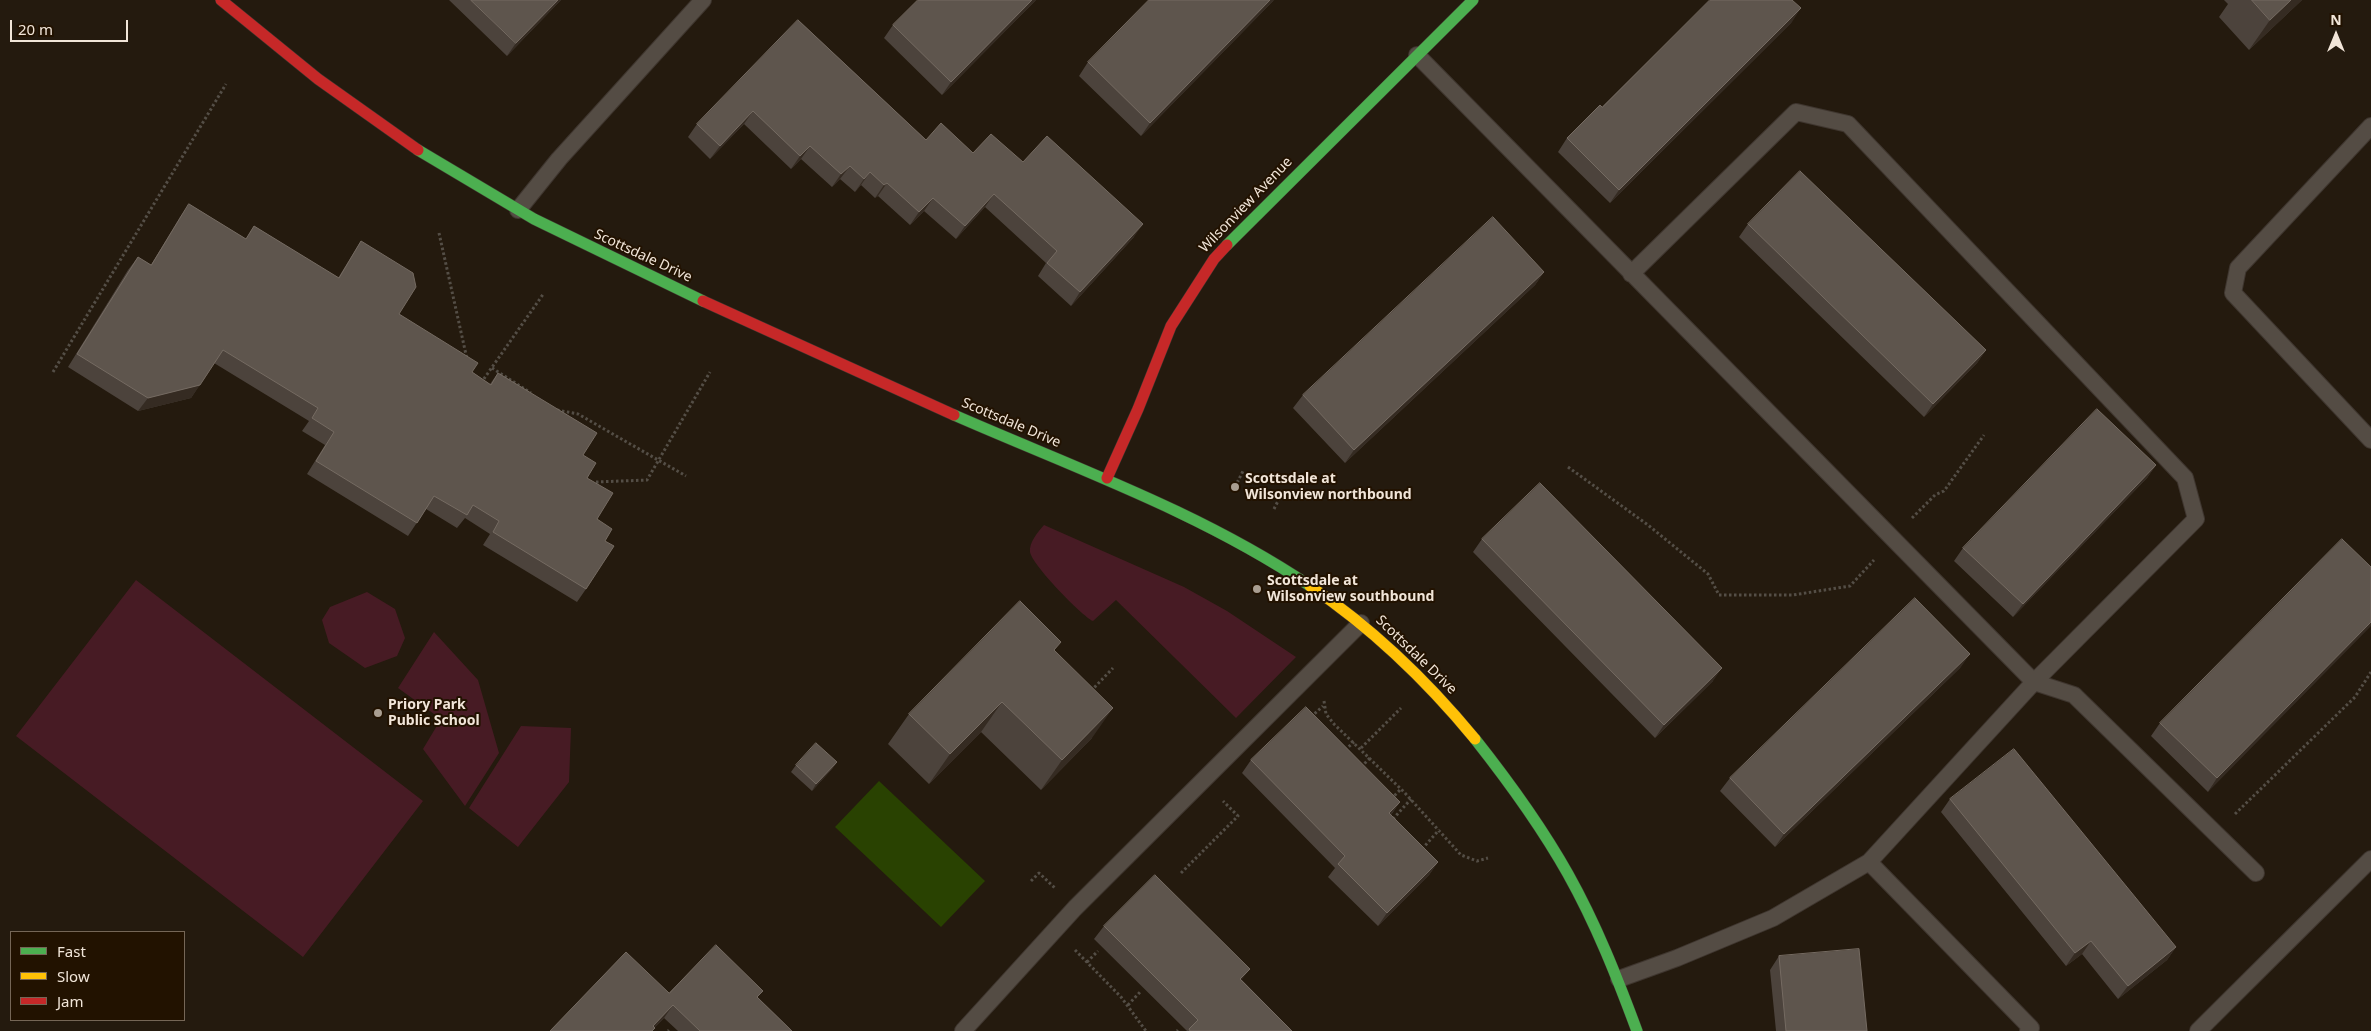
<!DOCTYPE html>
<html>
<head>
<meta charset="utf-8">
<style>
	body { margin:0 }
	#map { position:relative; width:2371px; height:1031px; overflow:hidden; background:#241a0e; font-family:"Noto Sans",sans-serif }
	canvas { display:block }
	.legend { position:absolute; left:10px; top:931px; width:175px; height:90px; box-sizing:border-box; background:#221200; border:1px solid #756656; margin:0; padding:6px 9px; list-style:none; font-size:15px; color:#f1e5d8 }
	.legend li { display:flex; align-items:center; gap:10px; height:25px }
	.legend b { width:25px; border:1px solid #756656 }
	.north { position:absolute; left:2311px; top:10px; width:50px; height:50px; -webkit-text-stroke:4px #221200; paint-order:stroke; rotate:0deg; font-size:14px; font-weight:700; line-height:20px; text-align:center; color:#f1e5d8 }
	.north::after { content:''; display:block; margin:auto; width:18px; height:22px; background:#f1e5d8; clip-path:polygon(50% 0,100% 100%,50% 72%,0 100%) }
	.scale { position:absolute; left:10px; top:20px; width:118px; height:22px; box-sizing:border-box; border:2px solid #f1e5d8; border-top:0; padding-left:6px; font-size:15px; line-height:18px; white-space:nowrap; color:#f1e5d8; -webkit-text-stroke:4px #221200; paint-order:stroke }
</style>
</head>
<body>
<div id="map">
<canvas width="2371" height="1031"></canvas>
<ul class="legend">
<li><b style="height:6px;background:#4caf50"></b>Fast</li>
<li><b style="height:6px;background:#ffc107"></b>Slow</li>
<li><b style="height:6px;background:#c62828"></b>Jam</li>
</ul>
<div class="north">N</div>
<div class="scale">20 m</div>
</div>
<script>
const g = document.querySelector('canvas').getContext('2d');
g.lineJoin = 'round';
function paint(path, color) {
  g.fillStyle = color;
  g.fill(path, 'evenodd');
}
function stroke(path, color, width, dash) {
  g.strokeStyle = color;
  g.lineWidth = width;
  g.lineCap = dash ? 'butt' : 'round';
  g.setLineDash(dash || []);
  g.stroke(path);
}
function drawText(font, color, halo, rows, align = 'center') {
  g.font = font + ' "Noto Sans",sans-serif';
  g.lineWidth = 4;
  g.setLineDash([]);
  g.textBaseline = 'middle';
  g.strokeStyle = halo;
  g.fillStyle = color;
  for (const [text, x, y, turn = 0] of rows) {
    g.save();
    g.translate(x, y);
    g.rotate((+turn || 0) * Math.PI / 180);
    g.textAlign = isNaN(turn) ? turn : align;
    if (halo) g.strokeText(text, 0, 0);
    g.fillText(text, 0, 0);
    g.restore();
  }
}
const green = new Path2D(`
	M1044 525 1184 587 1227 611 1296 657 1236 718 1116 600 1093 621C1082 616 1032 565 1030 552 1029 542 1038 532 1044 525Z
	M136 580 423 801 303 957 16 736Z
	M367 592 395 609 405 638 397 656 365 668 329 643 322 620 330 607Z
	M434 632 478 680 499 753 465 806 423 749 441 719 398 688Z
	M521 726 571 728 569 782 518 847 469 808Z`);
const water = new Path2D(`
	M879 781 985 881 941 927 835 827Z`);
const path = new Path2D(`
	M439 233 467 359
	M492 368 531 393
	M53 372 226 84
	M481 383 544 293
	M557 410 578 414 686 476
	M1568 467 1648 525 1708 574 1719 595H1793L1850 586 1874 560
	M596 482 647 480 710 372
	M1235 487 1243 471
	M1274 509 1282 493
	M1912 518 1935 495 1944 491 1984 435
	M1091 691 1113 668
	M1324 701 1326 714 1334 724 1404 792 1461 855 1477 861 1488 858
	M1311 717 1323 706
	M1361 748 1401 708
	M1345 750 1354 742
	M1361 767 1370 758
	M1391 799 1401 789
	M2235 814 2355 697 2371 672
	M1393 819 1411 799
	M1422 849 1439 830
	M1181 873 1238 816 1223 801
	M1031 881 1039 873 1056 889
	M1075 950 1121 997 1146 1031
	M1087 962 1098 951
	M1128 1005 1141 991
	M668 1031 669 1030
	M1177 1031 1178 1030`);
const lane = new Path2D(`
	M1417 55 2034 682 2074 695 2256 873
	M2371 126 2238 268 2233 293 2371 440
	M518 210 559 159 703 0
	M1869 862 2031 1028 2028 1031
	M1619 979 1677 958 1773 918 1869 862 2034 682 2196 519 2185 478 1848 124 1796 112 1631 274
	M963 1031 1075 908 1361 623
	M2198 1031 2371 859`);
const fast = new Path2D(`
	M418 150 534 219 703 301
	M1227 245 1473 0
	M954 415C1075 468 1200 512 1310 586
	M1475 739C1509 782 1541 826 1568 874 1596 924 1617 977 1637 1031`);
const slow = new Path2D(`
	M1310 586C1372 628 1428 682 1475 739`);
const jam = new Path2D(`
	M221 0 318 79 418 150
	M703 301 954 415
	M1107 478 1138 409 1171 326 1214 259 1227 245`);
const wall = new Path2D(`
	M449 0H561L507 56Z
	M918 0H1036L942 95 884 38 893 25Z
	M1274 0 1141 136 1079 76 1088 62Z
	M2224 0H2302L2249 50 2219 17 2228 4Z
	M798 20 926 140 973 153 1023 162 1134 237 1071 306 1038 276 1046 263 985 207 956 239 924 211 910 225 878 196 875 198 861 185 855 192 840 179 832 187 801 159 791 169 744 124 710 159 688 137 697 124Z
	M1792 22 1610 203 1558 152 1567 138 1602 107Z
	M189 204 246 239 254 226 338 278 361 241 399 314 472 372 490 384 498 373 583 455 587 478 597 519 605 541 586 589 577 602 483 545 490 534 465 518 457 528 426 509 408 536 307 474 325 445 302 431 309 421 214 363 191 398 138 411 68 367 128 270 138 257 151 265 180 217Z
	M1748 224 1986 350 1977 363 1924 417 1739 237Z
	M1544 272 1535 285 1345 463 1293 408 1303 395Z
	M2156 465 2147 478 2013 617 1954 561 1963 548Z
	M1482 539 1713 681 1655 738 1473 552Z
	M2371 567 2208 792 2151 736 2160 723Z
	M1055 651 1092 738 1041 790 981 732 929 784 888 744 909 714Z
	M1961 667 1775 847 1720 791 1730 778Z
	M1251 760 1400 802 1391 815 1438 862 1429 875 1378 926 1328 877 1335 868 1242 773Z
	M837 762 832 769 812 791 791 772 796 765Z
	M1950 799 2176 947 2167 960 2118 999 2082 954 2066 966 1941 812Z
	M1104 926 1242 980 1292 1031H1187L1094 939Z
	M1779 956 1867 1031H1776L1770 970Z
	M669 993 758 998 792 1031H678L664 1018 655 1027 653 1031Z`);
const shadedWall = new Path2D(`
	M558 0H561L507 56 516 43Z
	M1032 0H1036L942 95 951 82Z
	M1270 0H1274L1141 136 1150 123Z
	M2291 0H2302L2249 50 2270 20Z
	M1801 8 1792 22 1610 203 1619 190Z
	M753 111 744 124 710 159 720 146Z
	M810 146 801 159 791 169 800 156Z
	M850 166 840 179 832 187 841 174Z
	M870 172 861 185 855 192 864 179Z
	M887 183 878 196 875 198 884 185Z
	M994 194 985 207 956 239 965 226Z
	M933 198 924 211 910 225 919 212Z
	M1143 224 1134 237 1071 306 1080 292Z
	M1544 272 1535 285 1345 463 1354 450Z
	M1986 350 1977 363 1924 417 1933 404Z
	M200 385 191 398 138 411 148 398Z
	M2156 465 2147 478 2013 617 2023 604Z
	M2371 622V626L2208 792 2217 778Z
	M1970 654 1961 667 1775 847 1784 834Z
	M1722 668 1713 681 1655 738 1664 725Z
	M1002 702 981 732 929 784 950 754Z
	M1113 708 1092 738 1041 790 1062 760Z
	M837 762 832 769 812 791 816 784Z
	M1400 802 1390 816 1389 813Z
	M1438 862 1429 875 1378 926 1387 913Z
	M2091 941 2082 954 2066 966 2075 953Z
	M2176 947 2167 960 2118 999 2128 986Z
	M1250 969 1240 982V979Z
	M673 1005 664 1018 651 1031 653 1026Z`);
const building = new Path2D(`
	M471 0H558L516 43Z
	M918 0H1032L951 82 893 25Z
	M1149 0H1270L1150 123 1088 62Z
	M1710 0H1792L1801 8 1619 190 1567 138 1600 105 1602 107Z
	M2252 0H2291L2270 20Z
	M798 20 926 140 941 123 973 153 991 134 1023 162 1047 136 1143 224 1080 292 1047 263 1057 251 994 194 965 226 933 198 919 212 887 183 884 185 870 172 864 179 850 166 841 174 810 146 800 156 753 111 720 146 697 124Z
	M1800 171 1986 350 1933 404 1748 224Z
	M189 204 246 239 254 226 339 278 361 241 413 273 416 287 399 314 478 363 472 372 491 385 498 373 597 433 583 455 596 463 587 478 613 493 597 519 612 529 605 541 614 546 586 589 493 532 499 521 473 505 467 515 434 496 417 523 316 461 334 432 312 418 318 408 223 350 200 385 148 398 77 354 138 257 151 265Z
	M1493 217 1544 272 1354 450 1303 395Z
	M2097 409 2156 465 2023 604 1963 548Z
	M1540 483 1722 668 1664 725 1482 539Z
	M2342 539 2371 567V622L2217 778 2160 723Z
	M1915 598 1970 654 1784 834 1730 778Z
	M1020 601 1061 642 1054 650 1113 708 1062 760 1002 702 950 754 909 714Z
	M1306 707 1400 802 1389 813 1438 862 1387 913 1338 864 1345 856 1251 760Z
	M816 743 837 762 816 784 796 765Z
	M2014 749 2176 947 2128 986 2091 941 2075 953 1950 799Z
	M1155 875 1250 969 1240 979 1292 1031H1190L1189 1029 1198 1020 1104 926Z
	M716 945 763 991 757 997 792 1031H700L673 1005 653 1026 655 1028 652 1031H550L626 952 669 993Z
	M1859 949 1867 1031H1786L1779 956Z`);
const markers = [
	[1235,487,5,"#a99e91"],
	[1257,589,5,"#a99e91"],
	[378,713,5,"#a99e91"]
];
const streetNames = [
	["Wilsonview Avenue",1246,205,-46],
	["Scottsdale Drive",643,256,25],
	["Scottsdale Drive",1011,423,23],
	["Scottsdale Drive",1416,655,44]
];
const poiNames = [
	["Scottsdale at",1245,479],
	["Wilsonview northbound",1245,495],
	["Scottsdale at",1267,581],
	["Wilsonview southbound",1267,597],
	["Priory Park",388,705],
	["Public School",388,721]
];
paint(green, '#471b24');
paint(water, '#294201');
stroke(lane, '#3f362f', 18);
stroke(fast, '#3f362f', 12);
stroke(slow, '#3f362f', 12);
stroke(jam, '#3f362f', 12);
stroke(path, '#544e46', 3, [2.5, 2.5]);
stroke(lane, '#544c44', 16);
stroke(fast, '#4caf50', 11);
stroke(slow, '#ffc107', 11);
stroke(jam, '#c62828', 11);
paint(wall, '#4c433c');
paint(shadedWall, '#352b22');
paint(building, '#5e554d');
stroke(building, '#756b62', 1);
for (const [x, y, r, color] of markers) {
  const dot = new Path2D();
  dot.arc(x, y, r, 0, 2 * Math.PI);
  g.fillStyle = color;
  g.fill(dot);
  stroke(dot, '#221200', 2);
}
drawText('14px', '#f1e5d8', '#221200', streetNames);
drawText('bold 14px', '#f1e5d8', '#221200', poiNames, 'left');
</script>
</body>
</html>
